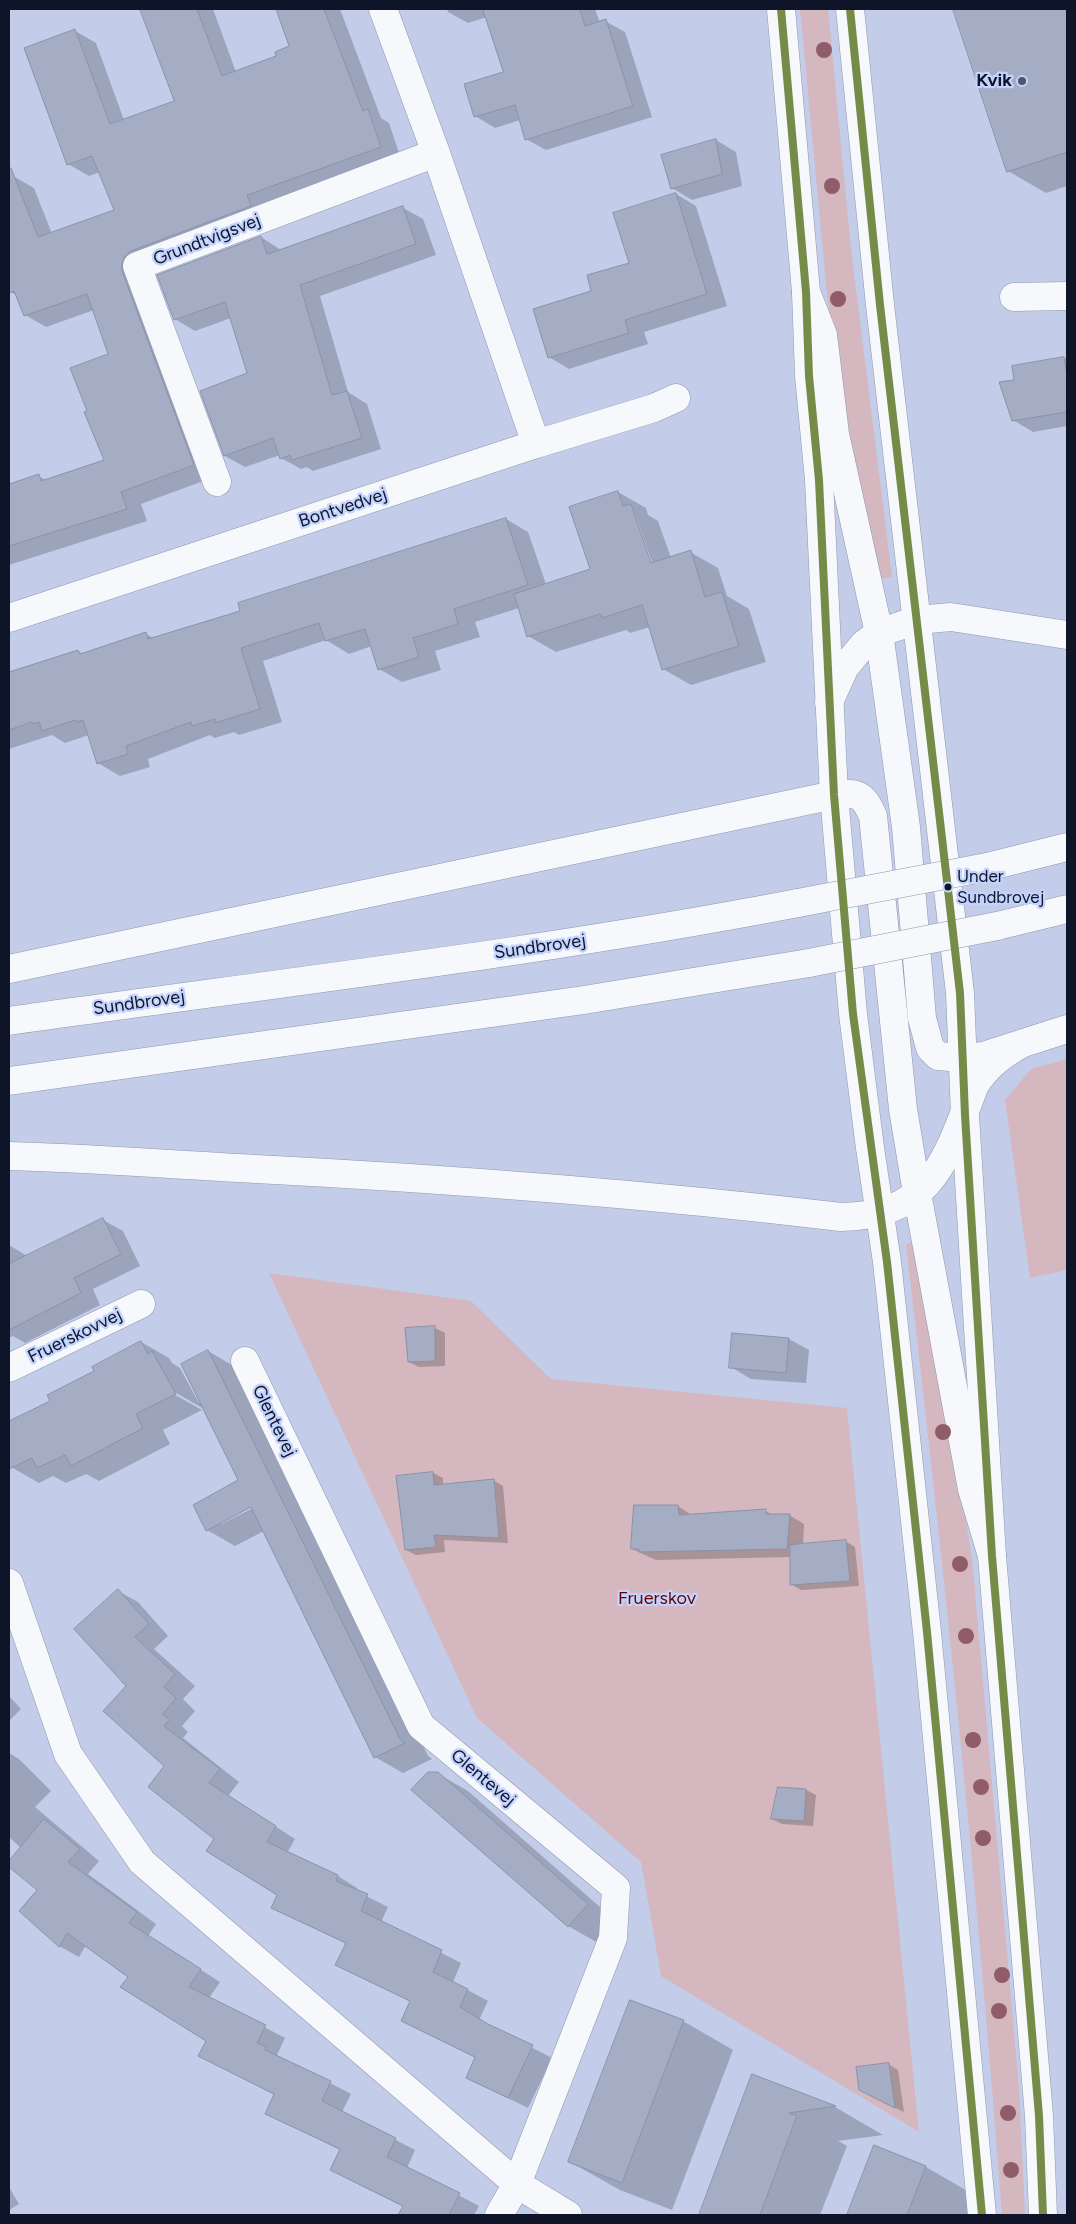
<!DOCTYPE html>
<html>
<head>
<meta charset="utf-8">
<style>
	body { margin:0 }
	#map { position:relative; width:1076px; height:2224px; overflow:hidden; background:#c3cdea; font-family:Figtree,sans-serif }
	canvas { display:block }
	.frame { position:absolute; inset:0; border:10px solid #0f1528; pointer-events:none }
</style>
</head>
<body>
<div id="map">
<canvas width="1076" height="2224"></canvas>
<div class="frame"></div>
</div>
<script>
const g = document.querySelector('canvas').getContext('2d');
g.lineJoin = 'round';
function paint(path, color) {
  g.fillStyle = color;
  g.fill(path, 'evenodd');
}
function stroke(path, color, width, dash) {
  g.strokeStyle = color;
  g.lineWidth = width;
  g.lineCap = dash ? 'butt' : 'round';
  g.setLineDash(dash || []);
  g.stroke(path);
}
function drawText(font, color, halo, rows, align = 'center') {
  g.font = font + ' Figtree,sans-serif';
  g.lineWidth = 4.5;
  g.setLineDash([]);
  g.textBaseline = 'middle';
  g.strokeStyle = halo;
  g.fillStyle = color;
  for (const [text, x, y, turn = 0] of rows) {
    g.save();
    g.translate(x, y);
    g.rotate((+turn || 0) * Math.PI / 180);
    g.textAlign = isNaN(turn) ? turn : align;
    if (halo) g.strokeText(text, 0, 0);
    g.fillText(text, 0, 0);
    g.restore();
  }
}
const green = new Path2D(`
	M800 9H828L851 250 892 577 877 579 842 406 827 294Z
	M1067 1059V1270L1030 1278 1005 1100 1031 1069Z
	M913 1243 945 1392 972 1558 1019 2088 1025 2215H1002C978 1891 944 1567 906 1244Z
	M269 1273 471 1301 551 1379 847 1408 919 2132 661 1976 641 1862 477 1718Z`);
const shadow = new Path2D(`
	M141 9H213L236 72 278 56 291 47 277 9H340L381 118 389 123 401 159 146 268 214 477 141 504 147 521 9 565V485L38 476 46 480 106 461 88 411 109 355 94 310 46 327 25 315 18 296 10 292 9 177 13 176 34 188 52 234 115 211 100 172 89 176 68 164 75 31 96 43 124 120 175 102Z
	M447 9H595L600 23 605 21 625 32 652 117 546 150 526 139 520 120 495 128 475 116 504 73 487 17 468 23 448 12Z
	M955 9H1067V186L1046 193 1008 171Z
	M716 140 736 152 742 186 692 200 672 188Z
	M676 194 696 206 727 306 644 332 648 344 569 369 549 357 593 291 630 264Z
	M403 208 423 219 436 255 320 296 348 392 367 404 381 449 313 471 307 467 301 469 281 458 280 455 245 467 225 456 201 392 249 374 231 318 195 331 175 319 261 237 281 250Z
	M1067 358V426L1033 432 1013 420 1016 381 1014 367Z
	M618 492 646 508 648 515 658 521 671 558 690 552 718 568 727 596 749 609 766 662 691 685 663 669 650 627 630 633 626 630 556 652 528 636 519 608 475 622 480 637 435 651 441 670 402 682 379 669 372 646 349 654 326 640 263 661 282 722 239 735 234 732 215 738 210 735 148 759 150 767 120 776 98 763 89 735 65 743 52 735 9 749V674L78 651 83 654 146 634 155 639 242 612 506 519 528 532 546 584 591 569ZM632 511H634L654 568 652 569Z
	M103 1220 123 1231 140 1266 93 1289 100 1305 25 1343 13 1336 9 1338V1245L27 1256Z
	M435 1328 445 1333V1366L419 1367 409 1362Z
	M789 1339 809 1350 806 1383 751 1379 731 1367Z
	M141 1342 169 1358 172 1363 180 1368 199 1403 201 1402 208 1351 237 1368 428 1756 432 1759 403 1773 375 1757 264 1531 235 1546 207 1530 240 1481 204 1409 171 1390 170 1392 202 1410 163 1430 170 1444 99 1481 86 1474 66 1483 53 1476 39 1483 11 1467 9 1462V1422L52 1402ZM256 1503 257 1506 221 1524V1522Z
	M433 1473 443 1478V1485L493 1480 503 1486 508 1543 444 1540 445 1552 416 1555 406 1550Z
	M678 1506 693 1516 765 1511 773 1515H789L804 1524 803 1545 845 1541 855 1547 859 1586 801 1590 791 1584V1557L656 1560 632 1549Z
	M118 1591 138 1602 168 1636 154 1649 195 1686 183 1699 195 1711 182 1726 188 1732 183 1738 239 1782 228 1796 295 1839 287 1853 338 1876 357 1888 356 1891 388 1907 381 1922 461 1963 453 1982 488 2001 479 2020 552 2058 528 2108 467 2078 476 2058 402 2021 411 2002 337 1964 347 1944 273 1908 279 1895 215 1838 165 1766 127 1686Z
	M9 1696 21 1709 9 1721Z
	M9 1753 19 1759 51 1791 35 1807 99 1861 88 1874 156 1924 148 1936 220 1982 209 1998 285 2038 277 2055 351 2094 342 2112 415 2150 407 2168 479 2206 474 2215H400L404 2207 331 2170 340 2150 266 2113 275 2095 200 2056 207 2041 130 1977 86 1945 79 1957 59 1946 39 1890 9 1865 21 1848 9 1837Z
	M438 1774 468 1791 617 1922 598 1943 568 1926Z
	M779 1788 806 1790 816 1795 813 1826 782 1824 772 1819Z
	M683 2021 733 2050 672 2210 620 2190 570 2162Z
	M888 2064 898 2070 904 2112 870 2096Z
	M753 2075 835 2107 883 2135 838 2141 847 2146 820 2215H700Z
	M874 2147 926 2167 976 2196 968 2215H849Z
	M9 2187 19 2204 9 2210Z`);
const building = new Path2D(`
	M140 9H197L222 76 276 56 275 52 289 46 276 9H324L363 111 368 109 381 147 247 195 251 206 131 251 125 256 122 263V271L194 465 121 492 127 509 9 546V484L39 474 41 481 104 460 84 412 87 411 70 368 108 354 87 294 24 316 14 291 9 293V168H11L38 237 114 210 92 156 67 165 24 48 75 29 110 124 174 101Z
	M483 9H580L585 26 606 19 633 106 525 140 515 105 474 117 464 84 503 72Z
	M953 9H1067V152L1007 172Z
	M716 139 722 174 671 189 661 155Z
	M676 193 707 294 625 320 629 333 548 358 533 309 591 291 587 275 629 263 613 213Z
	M403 206 416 244 300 285 332 395 347 391 362 438 292 460 290 455 280 459 273 438 224 456 200 391 247 373 225 302 174 320 157 275 261 236 267 254Z
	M1064 357 1067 375V412L1012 421 999 382 1014 380 1012 366Z
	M618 491 623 506 631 504 651 563 691 550 705 597 722 592 739 646 662 670 642 605 602 618 600 614 527 637 514 594 590 569 569 507Z
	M506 518 528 585 454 609 458 624 413 638 419 657 378 670 365 629 325 641 319 623 241 648 260 709 215 723V719L192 726 191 722 126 746 128 754 97 764 83 720 76 722 75 720 42 731 39 722 33 724 32 722 9 730V672L78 650 80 654 146 632 148 639 240 611 238 603Z
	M103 1218 121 1254 74 1278 81 1293 9 1330V1264Z
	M435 1326V1361L408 1362 405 1328Z
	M732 1333 789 1338 786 1373 729 1368Z
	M141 1341 148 1354 152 1351 176 1394 136 1414 143 1428 71 1466 65 1455 37 1468 32 1458 9 1469V1421L50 1401 47 1395 94 1371 92 1367Z
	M208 1350 400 1739 405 1743 374 1758 251 1507 206 1531 193 1505 238 1480 181 1364Z
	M433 1472 434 1485 494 1479 499 1538 434 1535 436 1547 405 1550 396 1476Z
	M634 1505H678L679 1515 766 1509V1514H790L787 1549 639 1552V1549H631Z
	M846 1540 850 1581 790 1585V1545Z
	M118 1589 149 1624 135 1637 175 1674 164 1687 176 1698 163 1714 169 1720 164 1726 220 1769 209 1783 276 1826 267 1842 338 1875 336 1881 368 1894 361 1911 442 1950 433 1972 468 1989 460 2007 488 2024 533 2045 508 2098 466 2078 475 2057 401 2021 410 2001 335 1965 346 1943 271 1908 277 1895 206 1851 214 1839 148 1787 164 1766 103 1711 126 1686 74 1629Z
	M428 1772H438L588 1904 568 1927 411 1790Z
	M778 1787 806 1789 804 1821 771 1819Z
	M44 1819 80 1849 68 1862 137 1912 129 1923 201 1969 189 1987 266 2025 257 2043 266 2047 265 2050 331 2081 322 2101 396 2138 387 2157 460 2193 449 2215H398L403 2206 330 2170 340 2149 265 2114 274 2094 198 2056 206 2041 120 1987 128 1977 67 1933 59 1947 19 1911 37 1890 9 1867V1861Z
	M630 2000 684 2020 622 2183 568 2162Z
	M889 2063 895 2108 859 2090 856 2067Z
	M752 2074 836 2106 789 2113 797 2116 760 2215H699Z
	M874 2145 926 2166 907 2215H847Z`);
const minor = new Path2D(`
	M383 9 436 153 536 444
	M781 9 806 292 809 376 819 480 834 795 853 1014 870 1148 887 1262 927 1632 982 2215
	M850 9 880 305 960 993 965 1115 992 1556 1039 2116 1043 2215
	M1014 297 1067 296
	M217 482 137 266 436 153
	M9 618 536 444 654 408 676 398
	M245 1361 421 1726 616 1888 613 1938 517 2184 499 2215
	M9 1368 141 1304
	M9 1583 68 1754 142 1862 517 2184 568 2215`);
const major = new Path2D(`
	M806 292 823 335 835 434 879 633 906 827 922 1018 930 1048 938 1056 963 1058 983 1056 1067 1029
	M829 702 845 667 864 644 879 633 917 620 951 617 1067 635
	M987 867 1067 847
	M997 926 1067 909
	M9 969 834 795C858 792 863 794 873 816L903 1109 917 1193 972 1489 992 1556
	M9 1021C272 984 537 953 798 903
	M9 1081 584 1000 809 963
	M9 1156C91 1158 173 1165 256 1169 451 1179 646 1194 841 1217 933 1216 947 1157 975 1085 988 1065 1003 1054 1023 1043`);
const majorBridge = new Path2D(`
	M798 903 987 867
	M809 963 997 926`);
const bus1 = new Path2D(`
	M781 9 806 292 809 376 819 480 834 795 853 1014 887 1262 927 1632 982 2215
	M850 9 880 305 960 993 965 1115 992 1556 1039 2116 1043 2215`);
const trees = [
	[824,50],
	[832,186],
	[838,299],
	[943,1432],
	[960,1564],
	[966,1636],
	[973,1740],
	[981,1787],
	[983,1838],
	[1002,1975],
	[999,2011],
	[1008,2113],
	[1011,2170]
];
const markers = [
	[1022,81,5,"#4e556c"],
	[948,887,4.5,"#0f1528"]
];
const busNames = [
	["Under",957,877],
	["Sundbrovej",957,898]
];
const poiNames = [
	["Kvik",1012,81]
];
const streetNames = [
	["Grundtvigsvej",207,240,-21],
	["Bontvedvej",343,508,-18],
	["Sundbrovej",540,947,-8],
	["Sundbrovej",139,1003,-8],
	["Fruerskovvej",75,1336,-26],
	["Glentevej",274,1421,64],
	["Glentevej",483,1778,40]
];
const parkNames = [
	["Fruerskov",657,1599]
];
paint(green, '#d4b7bf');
paint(shadow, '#0003');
paint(building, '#a5adc4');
stroke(building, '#8a92a8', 1);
stroke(minor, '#8f97ae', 29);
stroke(major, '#8f97ae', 29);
stroke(minor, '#f6f8fc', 28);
stroke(major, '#f6f8fc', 28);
stroke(majorBridge, '#8f97ae', 29, []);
stroke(majorBridge, '#f6f8fc', 28);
stroke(bus1, '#768b47', 8);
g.fillStyle = '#905c69';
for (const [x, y] of trees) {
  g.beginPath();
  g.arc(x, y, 8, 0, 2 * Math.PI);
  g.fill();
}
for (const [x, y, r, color] of markers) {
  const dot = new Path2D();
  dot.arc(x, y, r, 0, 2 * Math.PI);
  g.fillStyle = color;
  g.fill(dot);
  stroke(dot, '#c3d3fe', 2);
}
drawText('17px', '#0f1528', '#c3d3fe', busNames, 'left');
drawText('bold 18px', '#0f1528', '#c3d3fe', poiNames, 'right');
drawText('18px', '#0f1528', '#c3d3fe', streetNames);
drawText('18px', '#600', '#c3d3fe', parkNames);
</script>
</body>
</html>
